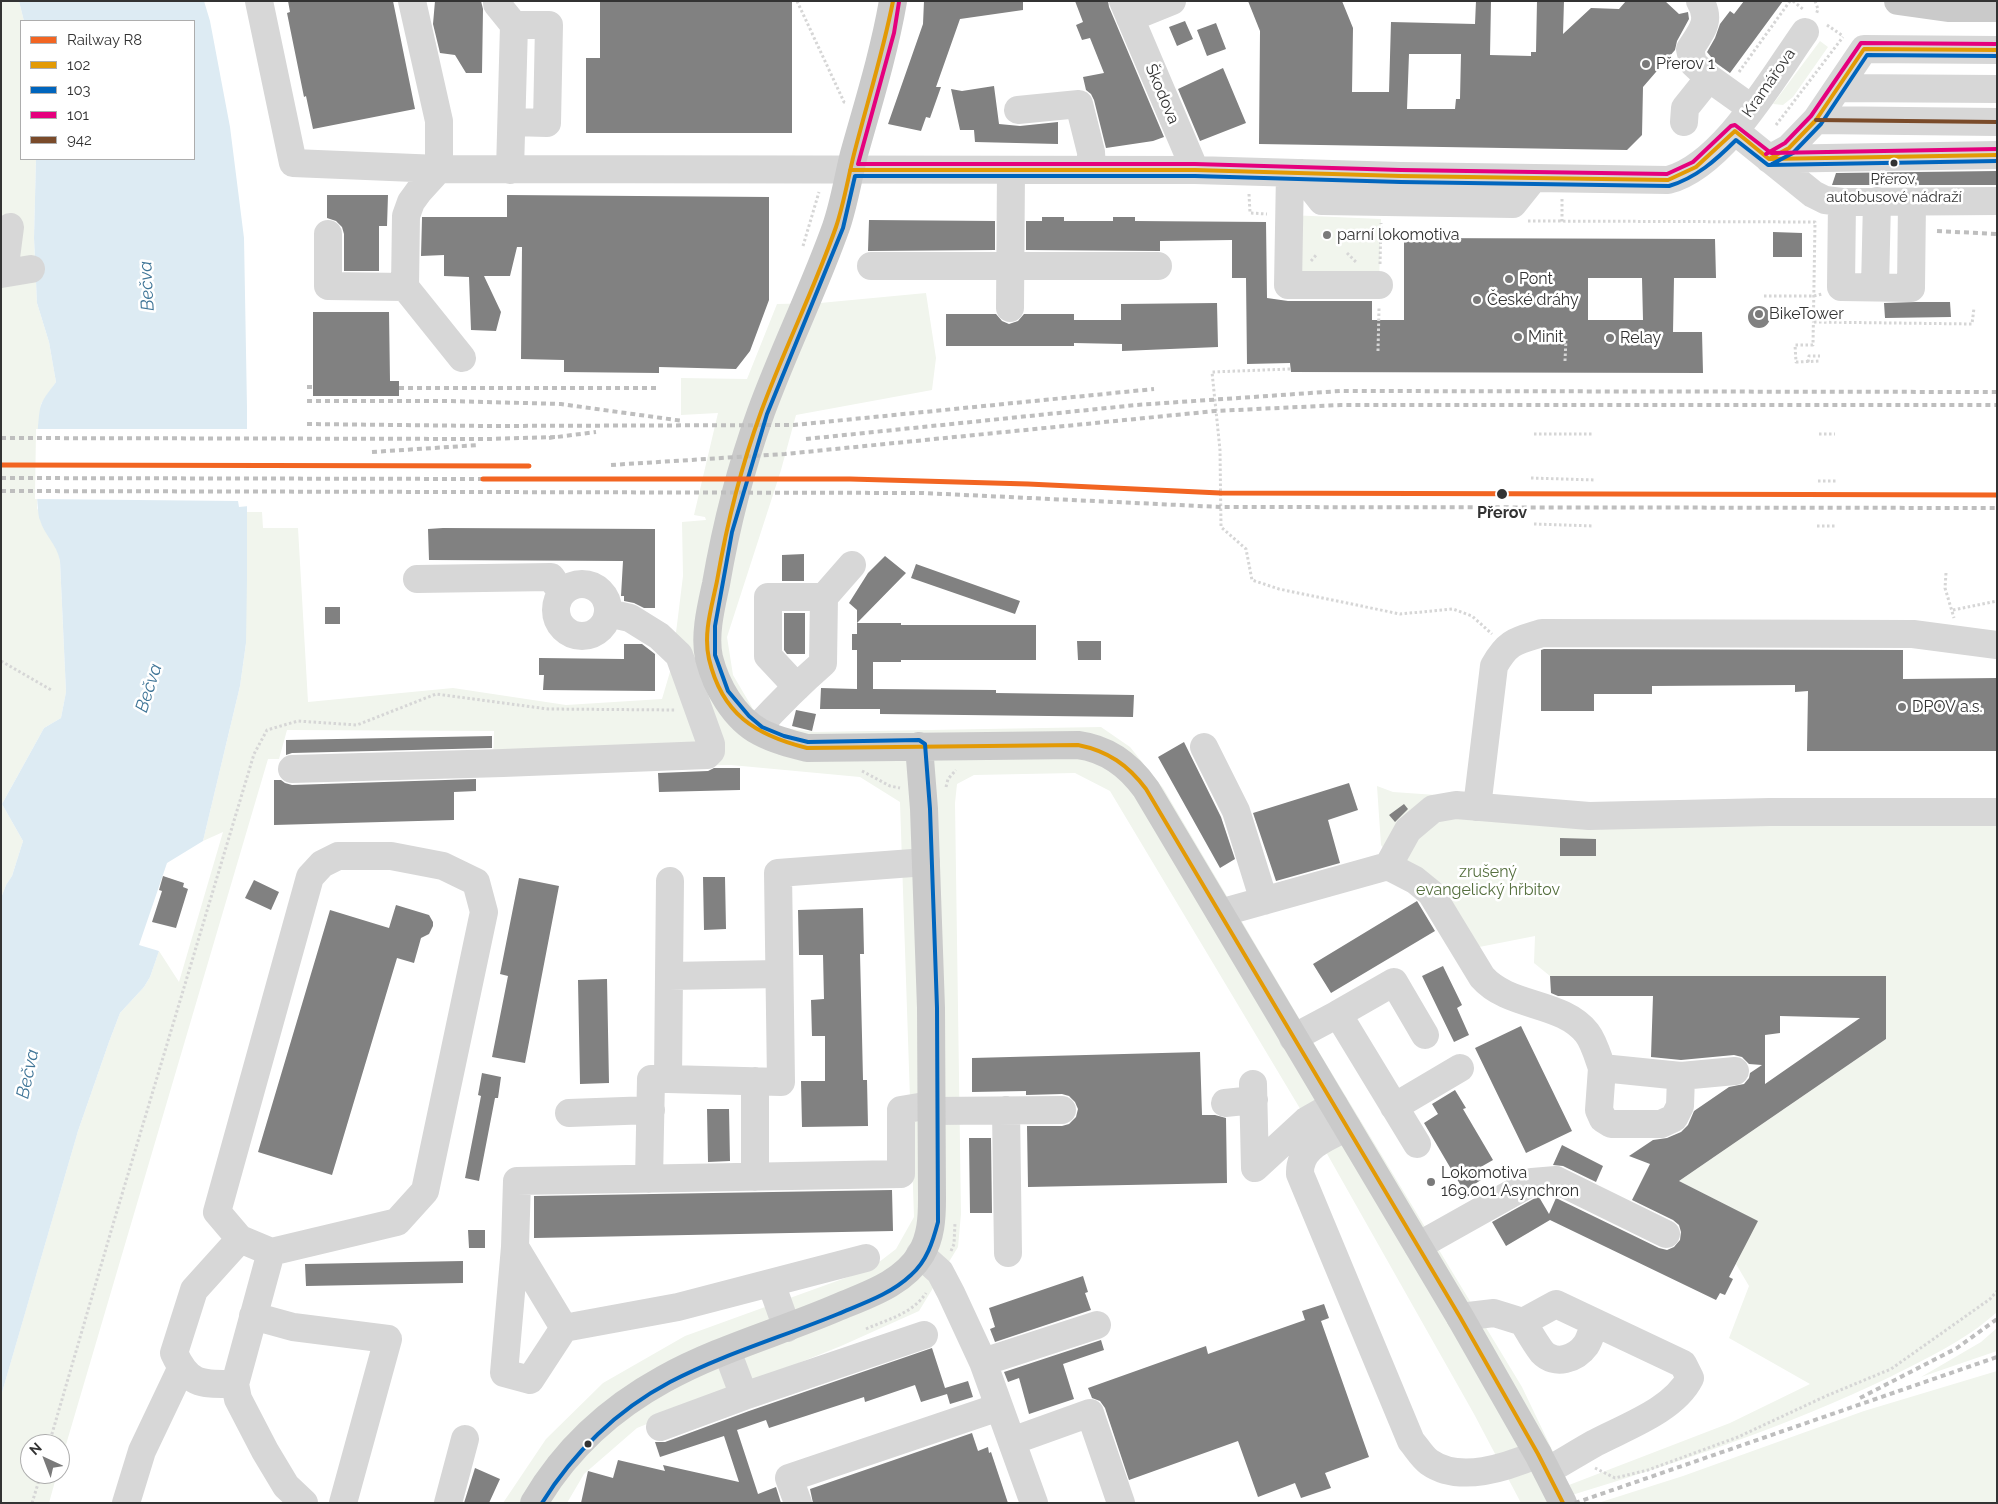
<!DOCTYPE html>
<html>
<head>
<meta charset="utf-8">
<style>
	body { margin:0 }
	#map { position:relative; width:1998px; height:1504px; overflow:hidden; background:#fff; font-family:Raleway,sans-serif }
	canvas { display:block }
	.frame { position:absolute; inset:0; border:2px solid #333; pointer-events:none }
	.legend { position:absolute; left:20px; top:20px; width:175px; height:140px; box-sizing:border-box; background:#fff; border:1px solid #adadad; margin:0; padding:6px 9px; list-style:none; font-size:15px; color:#333 }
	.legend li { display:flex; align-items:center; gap:10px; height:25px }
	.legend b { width:25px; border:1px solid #adadad }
	.north { position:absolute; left:20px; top:1434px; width:50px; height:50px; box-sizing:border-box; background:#fff; border:1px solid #adadad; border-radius:50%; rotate:317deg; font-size:14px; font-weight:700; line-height:20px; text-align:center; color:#333 }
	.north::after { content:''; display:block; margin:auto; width:18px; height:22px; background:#7a7a7a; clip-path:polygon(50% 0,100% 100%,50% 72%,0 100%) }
</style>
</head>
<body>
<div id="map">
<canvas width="1998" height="1504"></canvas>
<div class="frame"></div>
<ul class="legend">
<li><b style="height:6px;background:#f26522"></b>Railway R8</li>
<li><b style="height:6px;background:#e39a05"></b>102</li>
<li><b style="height:6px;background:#0065bd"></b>103</li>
<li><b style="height:6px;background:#e5007d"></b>101</li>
<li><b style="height:6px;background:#7a4b2a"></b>942</li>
</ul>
<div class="north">N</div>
</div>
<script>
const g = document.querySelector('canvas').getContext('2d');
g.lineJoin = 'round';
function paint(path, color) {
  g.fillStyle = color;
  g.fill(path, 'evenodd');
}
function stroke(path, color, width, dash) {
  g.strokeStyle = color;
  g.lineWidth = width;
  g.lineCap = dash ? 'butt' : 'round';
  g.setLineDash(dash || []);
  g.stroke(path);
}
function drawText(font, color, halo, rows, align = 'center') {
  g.font = font + ' Raleway,sans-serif';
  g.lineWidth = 5;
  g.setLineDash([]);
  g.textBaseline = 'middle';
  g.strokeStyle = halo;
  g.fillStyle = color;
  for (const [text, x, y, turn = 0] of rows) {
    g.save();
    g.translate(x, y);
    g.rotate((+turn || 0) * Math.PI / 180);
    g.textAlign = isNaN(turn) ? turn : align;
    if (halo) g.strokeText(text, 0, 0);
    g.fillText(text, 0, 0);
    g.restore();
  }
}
const green = new Path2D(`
	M1 1H19L24 21H21V159H36L34 238 37 303 49 342 56 382 41 404 39 422 37 508 58 550 60 561 66 692 61 718 44 728 2 804 23 841 12 876 6 885 1 898Z
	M1820 41 1828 47 1793 97 1783 105 1773 104Z
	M1289 215 1381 219 1379 285H1288Z
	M926 293 936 358 932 390 796 415 781 470 727 637 733 675 753 709 776 727 815 732 1101 727 1130 747 1163 788 1319 1052 1522 1387 1569 1485 1730 1423 1810 1384 1729 1338 1749 1286 1736 1264 1757 1221 1679 1181 1886 1039V976H1550L1534 963 1535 936 1469 949 1455 956 1412 889 1381 845 1377 786 1393 792 1580 805H1997V1312C1965 1341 1927 1358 1890 1377 1788 1426 1680 1462 1572 1495L1575 1503H1521L1474 1414 1326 1152 1110 791 1075 773 974 775 957 784 955 803 961 1214 958 1247 919 1311 841 1346 637 1428 584 1474 567 1503H503L546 1439 603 1383 685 1336 870 1269 896 1249 914 1217 900 802 860 777 731 765 493 768 494 731 287 730 279 759H268L60 1465V1444H30V1474H57L49 1503H1V1396L23 1320 78 1131 109 1042 120 1013 144 987 150 977 159 951 179 982 223 832 203 841 240 686 246 643V512H262L263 528H298L308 702 453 688 566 705 662 699 672 665 683 576 682 522 706 520 705 517 694 515 718 413 681 415V378L747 379 777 304 820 303Z
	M1997 1328V1351L1921 1377 1981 1342Z
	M1997 1371V1503H1598L1683 1476 1864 1411Z`);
const water = new Path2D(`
	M19 1H204L210 21 230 127 244 238 247 408V579L246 643 240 686 203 841 167 863 139 945 159 951 150 977 144 987 120 1013 109 1042 78 1131 1 1396V898L6 885 12 876 23 841 2 804 44 728 61 718 66 692 60 561C57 544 44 535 40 520 35 505 36 420 41 405 44 397 51 389 56 382L49 342 37 303 34 238 36 159H194V21H24Z`);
const pier = new Path2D(`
	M36 429H250L249 506 239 507 238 501 35 499Z`);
const building = new Path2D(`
	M288 1H393L415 109 313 129 306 96 304 97 287 13 290 12Z
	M435 1H481L483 9 482 73H466L455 55 440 53 433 24Z
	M600 1H792V133H586V58H600Z
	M924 1H1023V10L960 19 936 87H941L930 118 926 117 921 131 888 124 923 24Z
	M1075 1H1108L1109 7 1164 137 1153 141 1106 148 1094 100 1091 94 1086 90 1083 77 1104 73 1090 38 1082 40 1076 25 1083 22Z
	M1248 1H1342L1353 28 1352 92H1389L1391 22 1475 24 1476 1H1491L1490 55 1531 56V52H1536L1537 1H1564L1563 34 1591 8 1619 9 1626 1H1665L1679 14 1688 12 1689 19 1677 41 1675 50 1643 87 1642 135 1627 150 1259 144 1260 31ZM1409 54H1461L1460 99H1456L1455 109H1407Z
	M1744 1H1783L1730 73 1716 63 1707 52 1715 38 1720 24 1730 11 1734 14Z
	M1185 21 1193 39 1177 46 1169 27Z
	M1216 23 1226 49 1207 56 1197 30Z
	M1223 68 1246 123 1200 141 1178 89Z
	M994 86 999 124 1020 126 1058 122V144L975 142 974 130H960L951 89 962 91Z
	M1997 171V185H1832L1836 173Z
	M327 195H388L387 226H379V271H344V234L342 227 336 221 327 218Z
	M507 195 769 197V300L750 351 736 369 659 367V373L564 372V360L521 359 522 247H517L510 276H484L501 312 496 331 471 330 469 277 444 276V255L421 256 422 219V217H507Z
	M1042 217H1064V221H1113V217H1135V221L1266 222 1267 298 1288 301H1372V320H1404V238L1715 239 1716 278H1674L1673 332H1702L1703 373 1291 372 1290 363 1247 364 1246 278H1232V240L1160 241V251L1026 250V221H1042ZM1588 278H1642L1643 320H1588Z
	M869 220 995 221V250L868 251Z
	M1773 232 1802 233V257H1773Z
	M1916 302H1950L1951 317 1885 318 1884 303Z
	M1217 303 1218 347 1122 351V344L1074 343V346H946V314H996L1002 321 1009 324 1018 321 1024 314H1074V320H1121V304Z
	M1748 317a11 11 0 1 1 22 0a11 11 0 1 1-22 0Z
	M313 312H389L390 381H399V396H313Z
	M443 528 655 529V608H644L634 603 624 601V596H621L623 561 429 560 428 529Z
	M804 554V581H782V555Z
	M885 556 906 573 857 623V610L849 603 868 573Z
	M916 564 1020 601 1015 614 911 578Z
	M325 607H340V624H325Z
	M784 613H805V654H787L784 650Z
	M857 623H901V625H1036V660H901V662H873V689L996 690V693L1134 695 1133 717 880 714V709H820L821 688 857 689V650H852V634H857Z
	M1077 641H1101V660H1078Z
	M624 644H642L655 654V691L543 690 544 675H539V658L624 659Z
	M1544 649 1903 650V679L1997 678V751H1807L1808 691 1795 692V685L1652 686V694H1594V711H1541V650Z
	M796 710 816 714 812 731 792 726Z
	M492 736V748L292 753 286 755V740Z
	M1184 742 1221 817 1235 859 1220 868 1158 757Z
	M714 768H740V790L659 792 658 773 708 771Z
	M476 779V791L454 792V820L274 825V780H281L285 783 292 785Z
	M1349 783 1358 810 1328 820 1340 863 1276 881 1253 813Z
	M1404 804 1408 809 1395 822 1389 815Z
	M1560 838 1596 839V856H1560Z
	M163 876 184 883 183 887 188 889 176 928 152 922 162 891 159 890Z
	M703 877H725L726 929 704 930Z
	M519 878 559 886 525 1063 492 1057 508 976 500 974Z
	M254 880 279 892 271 910 245 898Z
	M1417 901 1435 931 1331 993 1313 964Z
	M396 905 429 915 433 922V926L429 934 421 938 414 963 397 958 332 1175 258 1152 330 910 389 928Z
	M863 908 864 954H860L862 1036 863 1080H867L868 1126 802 1127 801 1081H825V1036H812L811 1000 824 999 823 955H799L798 910Z
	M1443 966 1462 1005 1457 1008 1469 1035 1454 1042 1422 976Z
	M1550 976H1886V1039L1679 1181 1758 1221 1729 1277 1733 1279 1725 1295 1720 1293 1716 1300 1550 1220 1506 1246 1492 1222 1537 1197H1539L1549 1214 1556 1198 1659 1248 1667 1250 1674 1247 1680 1240 1681 1232 1679 1225 1673 1220 1632 1200 1650 1164 1629 1156 1653 1140 1667 1138 1681 1132 1688 1125 1694 1111 1729 1087 1744 1084 1749 1078 1750 1073 1762 1065 1749 1064 1742 1057 1734 1055 1681 1060 1651 1057 1653 996H1558L1551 993ZM1780 1016 1860 1018 1765 1084V1035L1780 1033Z
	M607 979 609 1083 580 1084 578 980Z
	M1521 1026 1572 1131 1526 1153 1475 1048Z
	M1200 1052 1202 1115H1215L1226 1118 1227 1183 1028 1187 1027 1126H1062L1069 1124 1076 1117 1078 1109 1075 1102 1069 1096 1062 1094 1026 1095V1091L972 1092V1058Z
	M482 1073 501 1077 498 1098H495L479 1181 465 1178 481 1096 478 1095Z
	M1455 1090 1466 1108 1463 1109 1493 1160 1479 1168 1484 1178 1464 1191 1424 1123 1438 1114 1432 1104Z
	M707 1109H729L730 1161 708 1162Z
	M969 1138H991L992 1213H970Z
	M1562 1145 1603 1166 1596 1182 1563 1166 1553 1165Z
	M892 1190 893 1231 534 1238V1196Z
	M468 1230H485V1248H469Z
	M463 1261V1283L306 1286 305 1264Z
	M1083 1276 1088 1292 1085 1293 1091 1310 995 1342 990 1329 995 1327 989 1308Z
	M1324 1304 1329 1318 1321 1321 1369 1457 1325 1473 1331 1488 1301 1498 1295 1483 1258 1497 1238 1441 1129 1480 1105 1408 1100 1401 1092 1398 1088 1388 1206 1346 1208 1354 1305 1320 1302 1311Z
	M1101 1340 1104 1350 1063 1364 1074 1399 1029 1414 1019 1378 1008 1382 1004 1372Z
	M932 1348 945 1388 968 1381 973 1397 950 1404 947 1394 921 1402 915 1385 865 1402 864 1397 769 1428 766 1420 737 1430 758 1494 776 1487 781 1503H581L588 1471 613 1478 618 1460 665 1471 663 1465 739 1482 724 1436 660 1457 655 1442H665L749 1411Z
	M972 1433 978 1451 988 1447 989 1453 991 1452 1008 1503H813L810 1489Z
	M475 1468 500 1479 489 1503H464Z`);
const path = new Path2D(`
	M797 1 844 102 847 103
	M1793 1 1804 10
	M1815 1 1818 9 1816 15
	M1827 25 1843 36
	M1739 72 1790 1
	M1776 125 1843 37
	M1249 194 1250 213 1267 214
	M1562 199V222
	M1528 221 1815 222 1813 345H1795L1796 362 1820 361
	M803 246 819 192
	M1347 253 1357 263
	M1311 261 1317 254
	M1380 264 1381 223
	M1764 296H1814L1822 294
	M1814 322 1972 324 1974 308
	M1378 351 1379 308
	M1565 361 1566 339
	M1808 362 1809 356H1820
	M1290 369 1212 372 1220 450 1221 527 1246 549 1252 580 1279 589 1400 614 1453 609 1472 616 1492 634
	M1534 434H1594
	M1819 434H1835
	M1531 478 1595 480
	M1818 481H1837
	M1534 524 1593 526
	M1817 526H1835
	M1946 573 1945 588 1954 618
	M1953 610 1997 601
	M1 661 53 691
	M862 771 890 786 900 788
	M946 787 948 779 956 770
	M951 1251 954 1244 955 1223
	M866 1329C888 1319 912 1314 926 1293
	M49 1444 114 1221 254 754 267 730 298 721 357 725 436 694 548 709 676 710
	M1595 1468 1615 1478 1648 1470 1738 1437 1826 1396 1891 1369 1990 1299 1997 1291
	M32 1503 41 1474`);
const minor = new Path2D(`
	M259 1 293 163 439 169V121L412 1
	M497 1V4L514 25
	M1123 1 1195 170
	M1700 1C1712 21 1701 32 1690 49L1693 63 1709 78
	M1130 18 1172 1
	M1838 88 1997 89
	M1018 110 1079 104 1091 152 1092 170
	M1816 120 1997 122
	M1684 122 1685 108 1709 78 1751 108
	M1735 131 1813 194 1825 200 1842 202 1997 201
	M1769 159 1789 148 1816 120 1864 49 1997 50
	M1769 159 1997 155
	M510 170 514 25H549L547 123 512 122
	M1290 173 1288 285H1379
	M1300 173 1322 201 1513 204 1533 179
	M1842 202 1841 287 1911 288 1912 202
	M328 234V286L405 287
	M871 266H1158
	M4 273 10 227
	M1 274 31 269
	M1875 287 1877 201
	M1010 308 1011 170
	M462 358 405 287 406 216 411 202 419 191 439 169 1195 170 1401 176 1668 180C1723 166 1773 77 1805 32
	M417 579 551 577 562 593
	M556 610a26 26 0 1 1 52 0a26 26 0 1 1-52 0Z
	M824 597 852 565
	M756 729C777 706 799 684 823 663L824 597H768V656L797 687
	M1204 747 1236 811 1264 901
	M292 769 503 763 707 755 711 751V744L679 655 659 636 630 618 608 613
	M1477 807 1494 666C1508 641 1516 641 1542 633L1913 634 1997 645
	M338 856H391L443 866 476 882 484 912 425 1191 397 1222 271 1252 240 1239 217 1212 310 877 322 864Z
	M1388 866 1408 830 1433 809 1456 805 1589 816 1770 812H1997
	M1220 913 1388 866 1415 880 1431 893 1482 977C1509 1008 1562 1001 1587 1033 1594 1042 1598 1057 1602 1068L1681 1076 1735 1071
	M779 974 669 976 668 1079 781 1082 778 873 926 862
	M669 976 670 881
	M1338 1014 1394 982 1425 1035
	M1293 1038 1338 1014 1417 1144
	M1602 1068 1599 1110 1603 1119 1611 1124H1661L1674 1118 1680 1106 1681 1076
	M755 1081V1177
	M1253 1084 1255 1168 1306 1121 1334 1105
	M1225 1103 1254 1100
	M1394 1107 1460 1068
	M1006 1110 1008 1253
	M931 1111 1062 1110
	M569 1113 651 1110
	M1347 1127C1326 1139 1299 1146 1300 1174L1411 1441C1417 1448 1422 1457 1429 1462 1460 1484 1507 1467 1538 1454
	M649 1179 651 1079H668
	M1418 1246 1532 1182 1556 1180 1666 1234
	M515 1247 517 1181 901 1174V1110L931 1105
	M271 1252 235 1384 238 1399 265 1451 286 1486 304 1503
	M920 1254 940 1272 951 1293 983 1362 1034 1503
	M771 1283 787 1328
	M253 1316 293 1327 388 1339 343 1503
	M1460 1317 1494 1313 1523 1322 1556 1304 1683 1364 1690 1378C1674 1410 1625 1427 1595 1443 1579 1452 1563 1462 1547 1471
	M1523 1322C1529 1332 1535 1343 1542 1352 1555 1366 1576 1359 1586 1345 1590 1339 1592 1330 1595 1323
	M564 1328 515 1247 504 1373 530 1380 564 1328 678 1307 866 1258
	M727 1351 744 1396
	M983 1362 1097 1325
	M235 1384C202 1384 189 1386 174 1353L194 1290 240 1239
	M660 1427 744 1396 924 1335
	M1012 1441 1090 1413 1121 1503
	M126 1503 142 1451 181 1369
	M448 1503 465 1439
	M798 1503 789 1478 999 1407`);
const major = new Path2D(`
	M893 1C884 53 868 104 854 154 848 178 844 204 836 227 814 289 784 349 761 412 741 467 726 526 716 584 711 607 704 635 709 658 716 686 734 718 760 732 775 740 791 744 807 748L1078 745C1108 749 1129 765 1146 789L1460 1317 1538 1454 1563 1503
	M1898 1 1948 8H1997
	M534 1503C565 1450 611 1408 664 1379 718 1349 780 1332 836 1308 867 1295 903 1284 921 1254 931 1237 932 1218 932 1199L931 1008 924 809 919 746`);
const rail = new Path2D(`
	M1937 231 1997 234
	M307 387H313
	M399 388H660
	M307 401H449L561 404 683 421
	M307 424 488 426 794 425 1154 389
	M1 438 488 439 556 437
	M549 438 596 432
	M806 439 1136 405 1340 391 1997 392
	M372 452 479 445
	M611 465 785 454 1215 411 1341 405H1997
	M1 478 483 479
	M1 491 923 493 1221 507 1997 508
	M1860 1398 1957 1348 1997 1319
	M1575 1503 1997 1357`);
const bus1 = new Path2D(`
	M893 1C883 53 867 103 854 154 848 178 844 203 836 227 814 290 784 349 761 412 741 467 727 523 717 581 712 606 703 633 709 659 722 714 755 735 807 748L1078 745C1108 751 1128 765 1146 789L1460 1317 1538 1454 1563 1503
	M1769 159 1789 148 1816 120 1864 49 1997 50
	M850 170H1195L1401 176 1668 180 1696 167 1735 131 1769 159 1997 155`);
const bus2 = new Path2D(`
	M1772 164 1793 153 1821 124 1867 55 1997 56
	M542 1503C573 1453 617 1410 670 1382 724 1354 782 1337 838 1314 864 1303 891 1294 911 1275 927 1261 933 1241 938 1222L937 1008 930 809 925 744 919 740 808 742 784 736 762 727 749 716 728 691 715 655V626L732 532 767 414 843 228 855 176H1195L1401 182 1669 186C1696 178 1716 160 1736 140L1768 165 1997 161`);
const bus3 = new Path2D(`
	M899 2 894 33 858 164H1195L1401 170 1667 174 1693 162 1731 126 1735 125 1771 153 1997 149
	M1766 154 1785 143 1811 116 1861 43 1997 44`);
const bus4 = new Path2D(`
	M1816 120 1997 122`);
const rail1 = new Path2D(`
	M1 465 529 466
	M483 479H850L1028 484 1220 493 1997 495`);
const markers = [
	[1646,64,5,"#7a7a7a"],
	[1894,163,4.5,"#333"],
	[1327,235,5,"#7a7a7a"],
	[1509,279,5,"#7a7a7a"],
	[1477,300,5,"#7a7a7a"],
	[1759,314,5,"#7a7a7a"],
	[1518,337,5,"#7a7a7a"],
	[1610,338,5,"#7a7a7a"],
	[1502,494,6,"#333"],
	[1902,707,5,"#7a7a7a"],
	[1431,1182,5,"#7a7a7a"],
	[588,1444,4.5,"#333"]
];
const busNames = [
	["Přerov,",1894,179],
	["autobusové nádraží",1894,197]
];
const poiNames = [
	["Přerov 1",1656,64],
	["parní lokomotiva",1337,235],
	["Pont",1519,279],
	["České dráhy",1487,300],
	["BikeTower",1769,314],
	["Minit",1528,337],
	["Relay",1620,338],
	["DPOV a.s.",1912,707],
	["Lokomotiva",1441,1173],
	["169.001 Asynchron",1441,1191]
];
const streetNames = [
	["Kramářova",1769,83,-55],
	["Škodova",1162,94,67]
];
const stopNames = [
	["Přerov",1502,513]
];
const parkNames = [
	["zrušený",1488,872],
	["evangelický hřbitov",1488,890]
];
const waterNames = [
	["Bečva",147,286,-93],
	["Bečva",149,688,-72],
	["Bečva",28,1074,-78]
];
paint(green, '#f1f5ed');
paint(water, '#ddebf3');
paint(pier, '#fff');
paint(building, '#818181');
stroke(path, '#d6d6d6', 3, [2.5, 2.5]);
stroke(minor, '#d7d7d7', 28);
stroke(major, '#cacaca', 28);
stroke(rail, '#bebebe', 4, [5, 4]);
stroke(bus1, '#e39a05', 4);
stroke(bus2, '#0065bd', 4);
stroke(bus3, '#e5007d', 4);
stroke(bus4, '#7a4b2a', 4);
stroke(rail1, '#f26522', 5);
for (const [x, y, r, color] of markers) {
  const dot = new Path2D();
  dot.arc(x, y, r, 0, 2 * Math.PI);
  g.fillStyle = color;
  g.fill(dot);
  stroke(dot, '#fff', 2);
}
drawText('15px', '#333', '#fff', busNames);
drawText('16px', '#333', '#fff', poiNames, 'left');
drawText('16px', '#333', '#fff', streetNames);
drawText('bold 16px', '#333', '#fff', stopNames);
drawText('16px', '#56703f', '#fff', parkNames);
drawText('italic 18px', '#3f7597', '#fff', waterNames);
</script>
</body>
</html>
